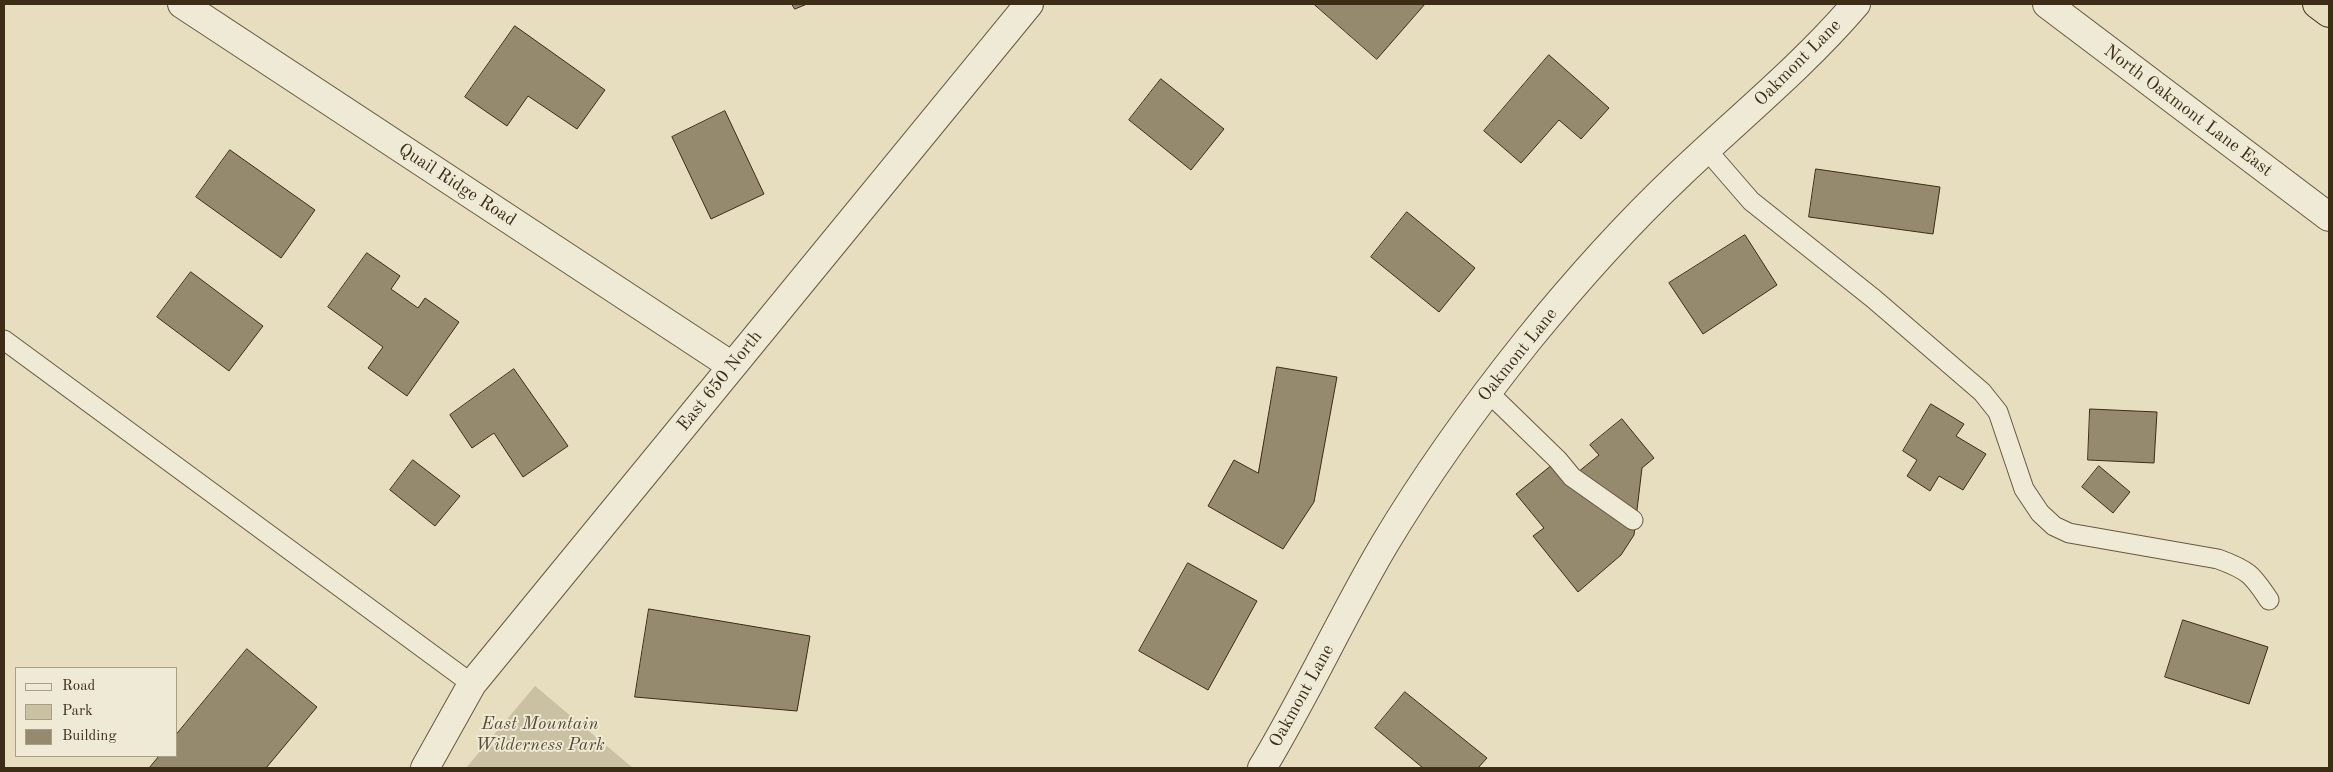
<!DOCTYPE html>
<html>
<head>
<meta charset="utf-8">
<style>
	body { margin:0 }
	#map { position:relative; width:2333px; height:772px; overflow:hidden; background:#e7debf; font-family:"Old Standard TT",serif }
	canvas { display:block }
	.frame { position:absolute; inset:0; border:5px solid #3d2c16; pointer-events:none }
	.legend { position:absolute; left:15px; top:667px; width:162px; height:90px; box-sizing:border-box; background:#efead5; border:1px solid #a89e89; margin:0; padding:6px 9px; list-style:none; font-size:15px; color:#3d2c16 }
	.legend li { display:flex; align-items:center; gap:10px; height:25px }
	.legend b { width:25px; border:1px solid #a89e89 }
</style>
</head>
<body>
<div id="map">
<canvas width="2333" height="772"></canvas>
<div class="frame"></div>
<ul class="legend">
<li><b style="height:6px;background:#efead5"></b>Road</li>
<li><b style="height:14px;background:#cac0a2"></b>Park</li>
<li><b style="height:14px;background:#95896e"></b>Building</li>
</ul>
</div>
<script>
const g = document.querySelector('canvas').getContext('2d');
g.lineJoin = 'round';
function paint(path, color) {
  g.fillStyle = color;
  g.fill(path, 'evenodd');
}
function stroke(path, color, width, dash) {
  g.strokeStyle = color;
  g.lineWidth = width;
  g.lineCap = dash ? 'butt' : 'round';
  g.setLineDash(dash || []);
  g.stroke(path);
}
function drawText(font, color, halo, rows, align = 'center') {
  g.font = font + ' "Old Standard TT",serif';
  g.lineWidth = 4;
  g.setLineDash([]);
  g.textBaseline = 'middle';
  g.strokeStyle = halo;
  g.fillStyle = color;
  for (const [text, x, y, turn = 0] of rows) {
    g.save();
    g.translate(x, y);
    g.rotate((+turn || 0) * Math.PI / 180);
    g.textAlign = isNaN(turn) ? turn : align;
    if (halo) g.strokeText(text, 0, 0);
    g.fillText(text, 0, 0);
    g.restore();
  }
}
const green = new Path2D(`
	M535 686 633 768H466Z`);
const building = new Path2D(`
	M792 4H807L795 9Z
	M1314 4H1425L1377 59Z
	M515 26 605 90 577 129 528 96 507 126 465 97Z
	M1549 55 1609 108 1581 139 1559 120 1521 163 1484 131Z
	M1161 79 1224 129 1191 170 1129 120Z
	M725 111 764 194 711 219 672 137Z
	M230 150 315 210 281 258 196 197Z
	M1816 169 1940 187 1933 234 1809 217Z
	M1407 212 1475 268 1439 312 1371 257Z
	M1745 235 1777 285 1703 334 1669 283Z
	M367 253 400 276 391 289 418 308 425 298 459 322 407 396 368 368 383 347 328 307Z
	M191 272 263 326 229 371 157 317Z
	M1277 367 1337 377 1314 502 1283 549 1208 506 1234 460 1258 473Z
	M514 369 568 446 523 477 494 433 472 448 450 415Z
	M1931 404 1964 424 1956 436 1986 454 1963 490 1939 476 1930 491 1907 476 1917 460 1903 451Z
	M2090 409 2157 412 2154 463 2088 460Z
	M1622 419 1654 458 1642 468 1634 535 1621 555 1578 592 1533 536 1544 528 1516 494 1558 460 1572 477 1599 455 1590 445Z
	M413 460 460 496 435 526 390 490Z
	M2099 466 2130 492 2113 513 2082 487Z
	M1188 563 1257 601 1208 690 1139 651Z
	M649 609 810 636 797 711 635 697Z
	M2183 620 2268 647 2249 704 2165 677Z
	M247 649 317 707 266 768H149L159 756H176V735Z
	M1405 692 1487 758 1478 768H1423L1375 728Z`);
const service = new Path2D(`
	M1706 149 1751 201 1874 299 1982 392 1998 412 2024 489 2040 513 2054 526 2069 533 2218 559C2248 570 2252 574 2269 600
	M4 340 472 684
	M1488 392 1558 460 1572 477 1633 520`);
const minor = new Path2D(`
	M182 4 732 366
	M425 768 472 684 1029 4
	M1262 768C1306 695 1341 618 1384 545 1427 473 1476 405 1528 340 1575 282 1626 225 1680 174 1740 117 1803 66 1856 4`);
const tertiary = new Path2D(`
	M2047 4 2329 217`);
const motorway = new Path2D(`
	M2317 4 2329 13`);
const streetNames = [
	["Oakmont Lane",1798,63,-45],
	["North Oakmont Lane East",2188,111,37],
	["Quail Ridge Road",457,185,33],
	["Oakmont Lane",1518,355,-51],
	["East 650 North",720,381,-51],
	["Oakmont Lane",1302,696,-61]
];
const parkNames = [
	["East Mountain",540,724],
	["Wilderness Park",540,745]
];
paint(green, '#cac0a2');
paint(building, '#95896e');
stroke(building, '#3d2c16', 1);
stroke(service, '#685840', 21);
stroke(minor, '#685840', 30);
stroke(tertiary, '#685840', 30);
stroke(motorway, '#3d2c16', 30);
stroke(service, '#efead5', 19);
stroke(minor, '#efead5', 28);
stroke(tertiary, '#efead5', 28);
stroke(motorway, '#e7debf', 28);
drawText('18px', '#3d2c16', '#efead5', streetNames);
drawText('italic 18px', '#594a32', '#efead5', parkNames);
</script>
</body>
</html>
